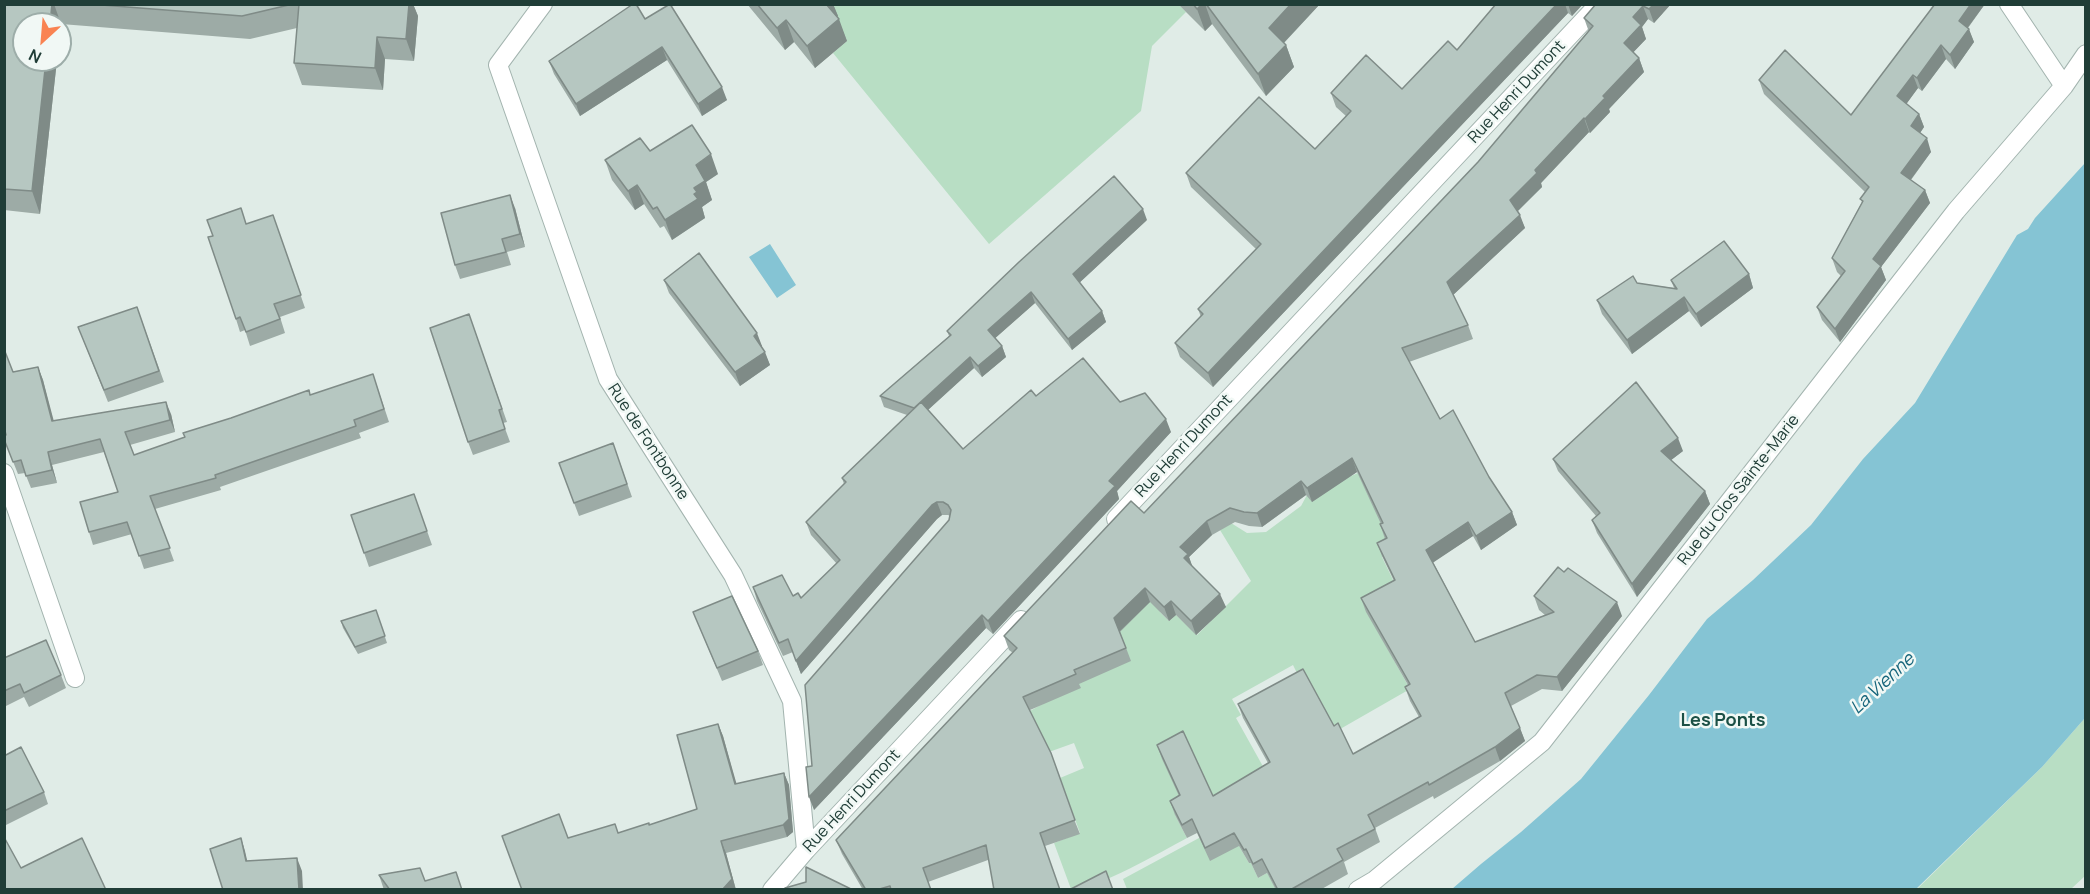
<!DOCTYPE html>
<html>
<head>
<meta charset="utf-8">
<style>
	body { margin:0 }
	#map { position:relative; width:2090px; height:894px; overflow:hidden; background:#e0ece7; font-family:Manrope,sans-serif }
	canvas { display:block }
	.frame { position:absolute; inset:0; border:6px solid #203d37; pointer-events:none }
	.north { position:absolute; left:12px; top:12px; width:60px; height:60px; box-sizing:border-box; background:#f1f8f5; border:2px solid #9dada9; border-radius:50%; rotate:206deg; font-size:16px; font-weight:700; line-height:24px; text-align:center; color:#203d37 }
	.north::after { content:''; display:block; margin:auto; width:21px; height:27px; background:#f98352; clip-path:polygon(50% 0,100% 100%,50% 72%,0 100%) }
</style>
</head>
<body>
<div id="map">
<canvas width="2090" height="894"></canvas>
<div class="frame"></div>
<div class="north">N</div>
</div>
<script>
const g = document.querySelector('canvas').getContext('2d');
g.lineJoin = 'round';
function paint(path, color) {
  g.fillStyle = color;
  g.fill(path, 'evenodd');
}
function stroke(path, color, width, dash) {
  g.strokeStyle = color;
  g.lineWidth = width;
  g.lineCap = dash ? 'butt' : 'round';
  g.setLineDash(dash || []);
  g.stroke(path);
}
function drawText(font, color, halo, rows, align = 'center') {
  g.font = font + ' Manrope,sans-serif';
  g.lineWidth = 5;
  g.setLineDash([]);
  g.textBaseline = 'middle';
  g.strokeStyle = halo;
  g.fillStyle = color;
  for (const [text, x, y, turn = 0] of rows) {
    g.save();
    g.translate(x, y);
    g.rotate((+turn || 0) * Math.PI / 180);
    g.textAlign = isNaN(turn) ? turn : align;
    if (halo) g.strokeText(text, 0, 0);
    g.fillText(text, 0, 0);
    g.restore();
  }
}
const green = new Path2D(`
	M1178 4 1186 12 1152 46 1141 111 989 244 833 53 847 41 828 5Z
	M1358 473 1388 537 1392 552 1382 557 1394 582 1367 612 1410 689 1328 736 1293 665 1232 699 1241 715 1236 718 1270 779 1175 815 1187 838C1160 852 1099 889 1071 889L1054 843 1080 833 1060 778 1084 768 1074 743 1049 752 1028 712 1057 696 1073 670 1110 634 1133 618 1156 595 1160 612 1169 621 1176 615 1197 635 1251 581 1220 530 1231 523 1247 533 1266 532 1301 506 1314 482 1344 479Z
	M2085 718V876L2071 889 1916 890 2042 767Z
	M1199 838 1239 846 1249 863H1251L1258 878 1267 873 1276 889H1127L1123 879Z`);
const water = new Path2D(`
	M2085 163V718L2042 767 1916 889H1452L1481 864 1521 832 1581 779 1649 695 1707 619 1753 580 1811 525 1863 459 1915 403 2017 235 2028 229 2035 218Z
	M770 244 796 285 777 298 749 257Z`);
const minor = new Path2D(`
	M543 4 498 65 608 379 733 575 792 701 806 850
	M2009 4 2064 86
	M4 473 75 678
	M1116 519 1599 4
	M772 890 806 850 1021 620
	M1358 890 1375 880 1542 742 1956 211 2064 86 2086 54`);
const wall = new Path2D(`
	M4 4H413L418 16 414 61 385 59 383 90 302 85 294 63 297 28 250 39 61 24 24 60H57L40 214 4 210Z
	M747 4H833L838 16 837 17 847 41 815 68 794 42 785 50Z
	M1178 4H1320L1284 43 1286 45 1294 67 1266 96 1212 24 1205 31Z
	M1496 4H1583L1572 16 1568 13 1213 387 1180 357 1175 343 1201 317 1198 309 1256 249 1191 187 1186 173 1315 149 1346 116 1336 107 1331 93 1402 89 1457 50Z
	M1596 4H1671L1654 23 1648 19 1642 27 1646 39 1633 52 1639 58 1644 72 1609 109 1610 112 1590 133 1589 132 1541 183 1542 187 1517 211 1525 228 1453 295 1468 325 1473 339 1409 362 1440 419 1489 477 1512 512 1517 525 1481 550 1473 536 1433 562 1475 642 1545 615 1539 610 1534 596 1622 616 1562 691 1542 689 1511 706 1525 741 1500 761 1434 799 1433 796 1375 828 1380 842 1344 862 1348 874 1320 890H1276L1267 873 1258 878 1251 863H1249L1239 846 1210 861 1197 833 1187 838 1175 815 1170 801 1179 796 1162 759 1157 745 1213 796 1268 763 1243 718 1238 704 1334 726 1353 754 1419 717 1410 701 1405 687 1408 685 1366 612 1361 598 1394 581 1382 556 1377 543 1385 539 1380 524H1381L1357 472 1312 502 1306 495 1262 527 1249 526 1235 522 1212 535 1189 557 1192 566 1226 607 1196 635 1176 615 1169 621 1150 602 1120 632 1131 661 1079 684 1081 688 1030 710 1080 834 1045 846 988 860 928 882 931 890H863L842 854 836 840 1013 653 1009 650 1004 636 1144 513 1478 162 1589 32 1584 18Z
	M1935 4H1985L1968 28 1974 42 1955 69 1946 59 1922 91 1918 88 1906 104 1919 114 1924 127 1920 133 1931 152 1911 180 1925 190 1930 203 1881 267 1886 280 1840 342 1822 320 1817 307 1841 276 1837 272 1832 258 1862 202 1860 199 1865 192 1764 94 1759 80 1851 115Z
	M645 19 727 100 702 116 667 60 580 116 554 74 549 61Z
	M650 151 718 174 706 182 712 200 702 207 705 218 672 240 664 226 660 228 644 204 635 210 612 180 605 160Z
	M515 208 525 247 507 252 511 265 460 279 455 265Z
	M273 215 305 308 280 317 285 333 250 346 245 330 240 332 236 319 213 236Z
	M1147 220 1079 283 1102 311 1106 322 1072 350 1035 303 995 338 1002 346 1006 357 982 377 974 368 928 410 963 449 1036 396 1120 402 1171 432 1117 491 1119 499 993 634 986 628 814 810 812 766 949 520 950 516 948 515H942L937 519 801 674 793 652 783 656 757 601 753 587 801 598 837 564 811 535 806 522 844 484 842 478 907 415 884 407 880 396 949 336 947 331Z
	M1749 274 1753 288 1701 327 1689 311 1632 354 1602 314 1597 300 1637 283 1674 288 1671 280Z
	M664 280 762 346V347L770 365 740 386 669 293Z
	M137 307 164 382 108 402 78 327Z
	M469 314 507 422 503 423 510 442 473 455 468 442Z
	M38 367 43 380 53 421 171 414 175 432 130 445 134 455 311 395 377 386 389 422 359 433 361 438 220 487 221 490 155 509 174 561 144 569 132 534 93 545 89 532 118 492 104 452 52 465 57 483 31 488 25 473 18 474 4 439 6 435 13 372Z
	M613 443 632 497 579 516 559 463Z
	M1683 451 1671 460 1705 491 1710 504 1637 597 1597 533 1592 520 1596 516 1558 471 1553 459Z
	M414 494 432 545 369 567 351 515Z
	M376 610 387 643 358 654 343 628 341 621Z
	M693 612 758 651 763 665 722 681Z
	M4 658 61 675 66 688 29 707 24 697 4 707Z
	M718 724 723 736 736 784 784 773 789 785 793 832 787 837 726 853 736 890H522L568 838 618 833 649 825 697 809Z
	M4 756 44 792 48 804 4 826Z
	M379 875 425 881 462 890H384Z`);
const shadedWall = new Path2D(`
	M52 4H54L61 24 60 31V24H50Z
	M409 4H413L418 16 414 61 406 39Z
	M824 4H833L838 16 831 22Z
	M1202 4H1205L1212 24 1205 31 1197 9Z
	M1291 4H1320L1277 50 1269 28Z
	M1557 4H1565L1568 13 1213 387 1208 373Z
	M1568 4H1583L1572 16Z
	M1654 4H1671L1654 23 1649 9Z
	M1971 4H1985L1963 34 1959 21Z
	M1643 6 1648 19 1642 27 1646 39 1629 57 1624 43 1633 17Z
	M839 19 847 41 815 68 807 46Z
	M786 20 794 42 785 50 777 28Z
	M1969 29 1974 42 1955 69 1950 55Z
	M377 37 385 59 383 90 375 68Z
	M1286 45 1294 67 1266 96 1258 74Z
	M1941 45 1946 59 1922 91 1917 78Z
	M662 47 667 60 580 116 576 104Z
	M1639 58 1644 72 1609 109 1610 112 1590 133 1585 119 1603 96Z
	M46 60H57L40 214 32 191Z
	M1913 75 1918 88 1902 110 1897 96Z
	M722 87 727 100 702 116 698 104Z
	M1919 114 1924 127 1916 139 1911 126Z
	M1584 118 1589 132 1541 183 1542 187 1515 214 1510 200 1535 170Z
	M1927 138 1931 152 1906 186 1901 173Z
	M711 154 718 174 706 182 712 200 702 207 705 218 672 240 665 220 694 194 696 165Z
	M637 185 644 204 635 210 628 191Z
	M1925 190 1930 203 1881 267 1886 280 1840 342 1835 329 1873 259Z
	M510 195 515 208 525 247 520 234Z
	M1143 209 1147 220 1077 285 1073 274Z
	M1520 215 1525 228 1452 296 1447 282Z
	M1749 274 1753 288 1701 327 1696 314Z
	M1031 292 1035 303 992 341 988 330Z
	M1684 297 1689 311 1632 354 1627 340Z
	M1102 311 1106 322 1072 350 1068 339Z
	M757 333 762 346 759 349 754 336Z
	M1002 346 1006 357 982 377 978 366Z
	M765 352 770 365 740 386 735 372Z
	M970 357 974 368 918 419 914 408Z
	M38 367 43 380 57 433 52 421Z
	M166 402 171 414 175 432 170 420Z
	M1166 419 1171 432 1117 491 1119 499 993 634 988 621 1109 481Z
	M1678 438 1683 451 1666 464 1661 451Z
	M48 452 52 465 57 483 52 470Z
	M1352 458 1357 472 1312 502 1307 488Z
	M1301 481 1306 495 1262 527 1257 513Z
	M1705 491 1710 504 1637 597 1632 584Z
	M937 502 942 515 937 519 801 674 796 661 932 505Z
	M1512 512 1517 525 1481 550 1476 536Z
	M1207 521 1212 535 1189 557 1193 568 1189 572 1180 547Z
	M1468 522 1473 536 1431 564 1426 550Z
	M1145 588 1150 602 1119 632 1114 618Z
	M1220 594 1226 607 1196 635 1191 621Z
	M1171 601 1176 615 1169 621 1164 607Z
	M1617 602 1622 616 1562 691 1557 677Z
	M982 615 986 628 814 810 809 797Z
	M718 724 723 736 740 796 735 784Z
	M1520 728 1525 741 1500 761 1495 747Z
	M784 773 789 785 793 832 787 837 783 825Z
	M241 838 245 851 250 873 246 861Z
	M721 841 726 853 736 890H722Z
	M297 858 302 871 303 890H299Z`);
const building = new Path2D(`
	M4 4H52L50 24H24V60H46L32 191 4 189Z
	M89 4H293L242 16Z
	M299 4H409L406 39 377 37 375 68 294 63Z
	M633 4H636L645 19 670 4 722 87 698 104 662 47 576 104 549 61Z
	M757 4H826L839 19 807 46 786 20 777 28Z
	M1193 4H1202L1197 9Z
	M1206 4H1291L1269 28 1286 45 1258 74Z
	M1496 4H1557L1208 373 1175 343 1203 314 1198 309 1261 244 1186 173 1259 97 1315 149 1351 111 1331 93 1366 55 1402 89 1448 41 1457 50Z
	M1596 4H1654L1649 9 1643 6 1633 17 1641 25 1624 43 1639 58 1603 96 1605 98 1585 119 1584 118 1535 170 1537 173 1510 200 1520 215 1447 282 1468 325 1402 348 1440 419 1453 410 1489 477 1512 512 1476 536 1468 522 1426 550 1475 642 1554 612 1534 596 1558 567 1564 572 1568 568 1617 602 1557 677 1537 675 1505 693 1520 728 1495 747 1429 785 1428 782 1368 815 1375 829 1337 849 1343 860 1290 890H1278L1262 859 1253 864 1246 849 1244 850 1234 833 1205 848 1192 819 1182 825 1170 801 1180 795 1157 745 1183 731 1213 796 1270 762 1238 704 1303 669 1334 726 1338 723 1353 754 1421 716 1405 687 1410 684 1361 598 1395 580 1377 543 1387 538 1380 524 1383 523 1352 458 1307 488 1301 481 1257 513 1244 512 1230 508 1207 521 1180 547 1188 554 1184 558 1220 594 1191 621 1171 601 1164 607 1145 588 1114 618 1126 648 1074 670 1076 674 1023 697 1051 753 1075 820 1040 833 1060 890H994L986 845 923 868 931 890H891L890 886 876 890H866L836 840 1017 648 1004 636 1131 501 1144 513 1478 162 1593 26 1584 18Z
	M1935 4H1971L1959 21 1969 29 1950 55 1941 45 1917 78 1913 75 1897 96 1919 114 1911 126 1927 138 1901 173 1925 190 1873 259 1881 266 1835 329 1817 307 1845 271 1832 258 1863 201 1860 199 1869 187 1759 80 1785 50 1851 115Z
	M692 125 711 154 696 165 705 181 694 188 697 192 694 194 698 199 665 220 657 207 653 209 637 185 628 191 605 160 640 138 650 151Z
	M1114 176 1143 209 1073 274 1102 311 1068 339 1031 292 988 330 1002 346 978 366 970 357 914 408 880 396 951 335 947 331 1019 262Z
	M510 195 520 234 502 239 506 252 455 265 441 213Z
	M241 208 246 224 273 215 301 295 274 304 280 319 246 332 240 317 236 319 208 237 213 236 207 220Z
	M1724 241 1749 274 1696 314 1684 297 1627 340 1597 300 1633 276 1637 283 1677 289 1671 280Z
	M699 253 757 333 754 336 765 352 735 372 664 280Z
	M137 307 159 371 104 390 78 327Z
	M469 314 502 409 499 410 505 429 468 442 430 328Z
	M4 349 13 372 38 367 52 421 166 402 170 420 125 432 134 455 185 437 183 433 231 418 309 390 310 395 373 374 384 409 354 420 356 426 215 475 216 478 150 496 170 548 139 556 127 522 89 532 80 502 118 492 100 439 48 452 52 470 26 476 21 460 13 462 4 439V435H6L4 427Z
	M1083 358 1120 402 1145 393 1166 419 1109 481 1115 486 988 621 982 615 809 797 806 767 812 766 805 685 949 520 951 510 948 505 943 502H937L932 505 796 661 788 639 779 643 753 587 782 575 793 596 798 593 801 598 840 560 806 522 846 482 842 478 921 402 963 449 1031 390 1036 396Z
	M1636 382 1678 438 1661 451 1705 491 1632 584 1592 520 1600 513 1553 459Z
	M613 443 627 484 574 503 559 463Z
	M414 494 427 531 364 553 351 515Z
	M732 596 758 651 717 668 693 612Z
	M376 610 385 636 355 647 341 621Z
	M46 640 61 675 24 693 20 684 4 691V658Z
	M718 724 735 784 784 773 789 819 783 825 721 841 732 879 722 890H522L502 836 559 814 568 838 615 824 618 833 649 823V825L697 809 677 735Z
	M21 747 44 792 4 811V756Z
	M4 837 21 868 82 838 106 890H4Z
	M241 838 246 861 297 858 299 890H223L210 849Z
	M806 867 853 890H785V888L806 882Z
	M420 868 425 881 456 872 462 890H390L379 875Z
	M1106 871 1113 890H1069Z`);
const streetNames = [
	["Rue Henri Dumont",1517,92,-47],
	["Rue de Fontbonne",648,442,57],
	["Rue Henri Dumont",1184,446,-47],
	["Rue du Clos Sainte-Marie",1739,490,-52],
	["Rue Henri Dumont",852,801,-47]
];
const waterNames = [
	["La Vienne",1883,684,-43]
];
const neighbourhoodNames = [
	["Les Ponts",1723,721]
];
paint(green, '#b8dec4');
paint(water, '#85c4d4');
stroke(minor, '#a3b4af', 20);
stroke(minor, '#fff', 18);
paint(wall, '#9daba6');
paint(shadedWall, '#7f8b87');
paint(building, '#b6c7c1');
stroke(building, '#7f8b87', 1.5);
drawText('16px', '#203d37', '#f1f8f5', streetNames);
drawText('italic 18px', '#17667c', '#f1f8f5', waterNames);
drawText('bold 18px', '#1b5046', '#f1f8f5', neighbourhoodNames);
</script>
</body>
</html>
